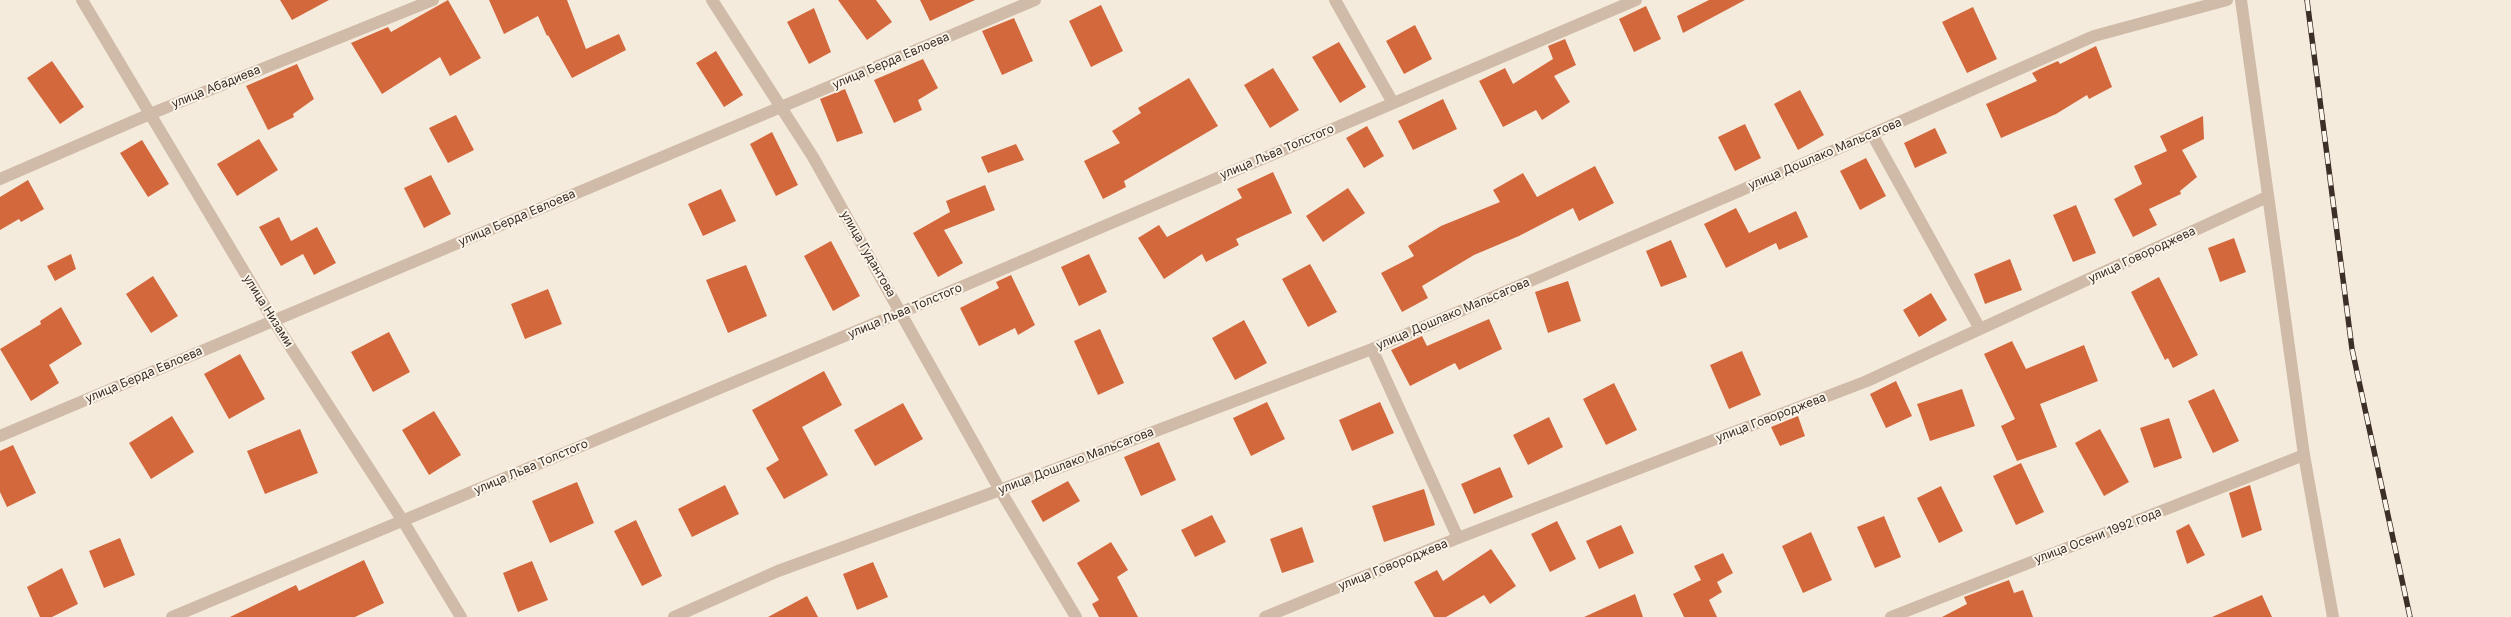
<!DOCTYPE html>
<html>
<head>
<meta charset="utf-8">
<style>
	body { margin:0 }
	canvas { display:block; background:#f5ebdd }
</style>
</head>
<body>
<canvas width="2511" height="617"></canvas>
<script>
const g = document.querySelector('canvas').getContext('2d');
g.lineJoin = 'round';
function paint(path, color) {
  g.fillStyle = color;
  g.fill(path, 'evenodd');
}
function stroke(path, color, width, dash) {
  g.strokeStyle = color;
  g.lineWidth = width;
  g.lineCap = dash ? 'butt' : 'round';
  g.setLineDash(dash || []);
  g.stroke(path);
}
function drawText(font, color, halo, rows, align = 'center') {
  g.font = font + ' Inter,sans-serif';
  g.lineWidth = 4;
  g.setLineDash([]);
  g.textBaseline = 'middle';
  g.strokeStyle = halo;
  g.fillStyle = color;
  for (const [text, x, y, turn = 0] of rows) {
    g.save();
    g.translate(x, y);
    g.rotate((+turn || 0) * Math.PI / 180);
    g.textAlign = isNaN(turn) ? turn : align;
    if (halo) g.strokeText(text, 0, 0);
    g.fillText(text, 0, 0);
    g.restore();
  }
}
const building = new Path2D(`
	M280 0H329L292 20Z
	M448 0 481 58 450 76 440 57 382 94 351 43 388 27 391 32Z
	M489 0H567L586 49 619 34 626 50 572 78 548 35 547 36 538 16 504 34Z
	M838 0H876L892 22 867 40Z
	M920 0H975L930 21Z
	M1709 0H1745L1683 33 1677 16Z
	M1101 5 1123 51 1091 67 1069 21Z
	M1646 6 1661 39 1634 52 1619 19Z
	M1973 7 1997 59 1967 73 1942 22Z
	M814 8 831 52 809 64 787 22Z
	M1014 18 1033 61 1002 75 982 31Z
	M1415 25 1432 59 1404 74 1386 41Z
	M1565 39 1576 65 1554 76 1570 102 1542 120 1536 110 1503 127 1479 81 1505 68 1513 84 1553 59 1548 46Z
	M1339 42 1366 87 1340 103 1312 57Z
	M2096 46 2112 87 2089 99 2087 95 2056 114 2001 138 1986 104 2037 81 2032 73 2040 69 2058 61 2060 64Z
	M716 51 743 95 724 107 696 63Z
	M923 59 938 88 918 100 922 110 894 123 874 80Z
	M52 61 84 107 60 124 27 78Z
	M297 64 314 99 293 114 294 117 268 130 246 86Z
	M1273 68 1299 110 1270 128 1244 85Z
	M1189 78 1218 126 1124 181 1126 187 1103 199 1084 161 1120 143 1112 131 1141 113 1138 108Z
	M845 89 863 133 837 142 820 99Z
	M1800 90 1824 135 1798 150 1774 104Z
	M1443 99 1457 129 1413 150 1398 121Z
	M456 115 474 150 448 163 429 128Z
	M2203 116 2204 139 2182 150 2197 177 2180 191 2181 194 2149 209 2157 225 2133 237 2114 199 2142 184 2134 166 2167 151 2160 136Z
	M1745 124 1761 158 1735 171 1718 137Z
	M1367 126 1384 156 1364 168 1346 138Z
	M1935 128 1947 153 1915 168 1904 143Z
	M772 132 798 185 776 196 750 144Z
	M259 139 278 170 237 196 217 164Z
	M142 140 169 184 148 197 120 153Z
	M1016 144 1024 160 988 173 981 157Z
	M1866 158 1886 196 1860 210 1840 171Z
	M1595 166 1614 203 1579 221 1573 208 1519 236 1474 255 1422 286 1428 298 1402 312 1381 273 1414 256 1408 246 1441 226 1500 202 1493 190 1523 173 1537 197Z
	M1273 172 1292 213 1236 239 1239 245 1206 262 1202 254 1164 279 1138 238 1159 225 1167 237 1242 198 1237 189Z
	M431 175 451 214 424 228 404 188Z
	M28 180 44 209 21 222 19 219 0 230V197Z
	M985 185 995 210 944 230 963 263 938 277 913 233 950 212 946 201Z
	M1348 188 1365 213 1323 242 1306 216Z
	M721 189 736 221 703 236 688 204Z
	M2076 205 2096 253 2073 262 2053 215Z
	M1736 208 1749 233 1796 211 1808 237 1779 250 1776 243 1726 268 1704 224Z
	M279 217 291 241 317 227 336 263 314 275 303 254 281 266 259 227Z
	M2234 238 2246 272 2220 282 2208 248Z
	M1671 240 1687 277 1661 287 1646 251Z
	M831 241 860 296 833 311 804 256Z
	M71 254 76 269 55 281 47 266Z
	M1089 254 1107 292 1079 306 1061 267Z
	M2010 259 2022 290 1985 304 1974 274Z
	M1310 264 1337 312 1308 327 1282 279Z
	M746 265 767 316 728 333 706 280Z
	M1011 275 1035 325 1018 335 1015 328 979 346 960 308 999 288 996 282Z
	M153 276 178 316 151 333 126 294Z
	M2159 277 2198 355 2173 368 2168 358 2165 360 2131 292Z
	M1568 281 1581 321 1548 333 1535 292Z
	M548 289 562 324 525 339 511 304Z
	M1931 293 1947 320 1919 337 1903 310Z
	M61 307 82 344 49 365 59 383 31 401 0 349 41 324 40 321Z
	M1489 319 1502 349 1459 370 1455 363 1410 386 1391 350 1422 336 1427 346Z
	M1244 320 1267 363 1235 380 1212 338Z
	M1100 329 1124 383 1098 395 1074 341Z
	M389 332 410 372 373 392 351 352Z
	M2012 341 2026 369 2084 345 2098 381 2040 404 2057 447 2017 461 2001 426 2015 419 1984 354Z
	M1742 351 1761 395 1729 409 1710 365Z
	M240 354 265 399 229 419 204 374Z
	M824 371 842 405 802 427 828 475 784 499 766 468 779 460 752 410Z
	M1896 381 1912 416 1886 428 1870 394Z
	M1614 383 1637 430 1606 445 1583 399Z
	M1962 389 1975 426 1930 441 1917 404Z
	M2214 389 2239 441 2213 453 2188 401Z
	M1267 402 1285 439 1251 456 1233 418Z
	M1380 402 1394 433 1352 451 1339 420Z
	M903 403 923 439 875 466 854 430Z
	M434 411 461 455 429 475 402 430Z
	M172 416 194 452 151 479 129 443Z
	M1798 416 1805 436 1780 446 1771 427Z
	M1549 417 1563 447 1528 465 1513 435Z
	M2169 418 2182 458 2154 468 2140 428Z
	M300 429 318 473 265 494 247 451Z
	M2100 429 2129 482 2104 496 2075 443Z
	M1159 442 1176 480 1141 496 1124 457Z
	M13 445 36 493 7 507 0 492V451Z
	M2021 463 2044 512 2016 525 1993 476Z
	M1500 467 1513 497 1474 514 1461 484Z
	M1068 481 1080 501 1043 522 1031 501Z
	M577 482 594 523 550 543 532 501Z
	M725 485 739 514 692 537 678 509Z
	M2250 485 2262 530 2242 538 2229 493Z
	M1941 486 1963 531 1939 543 1917 498Z
	M1424 489 1435 525 1384 542 1372 506Z
	M1212 515 1226 542 1195 557 1181 530Z
	M1884 516 1901 557 1875 568 1857 527Z
	M636 520 662 576 642 586 614 531Z
	M1557 521 1576 559 1550 572 1531 534Z
	M2189 524 2205 555 2187 564 2176 531Z
	M1621 525 1634 553 1599 569 1586 541Z
	M1302 527 1314 562 1282 573 1270 539Z
	M1811 532 1832 580 1803 593 1782 546Z
	M120 538 135 575 104 588 89 551Z
	M1111 542 1128 570 1117 577 1138 617H1099L1092 604 1099 600 1077 563Z
	M1491 549 1516 586 1490 604 1484 595 1446 617H1434L1414 582 1437 570 1443 581Z
	M1723 553 1733 573 1717 582 1722 592 1709 600 1717 617H1684L1673 594 1701 580 1694 566Z
	M364 560 384 603 355 617H230L296 585 299 591Z
	M532 561 548 600 518 612 503 573Z
	M873 562 888 597 857 610 843 574Z
	M62 568 78 604 52 617H40L27 587Z
	M2009 580 2014 593 2023 590 2033 617H1942L1967 604 1964 597Z
	M1635 594 1643 617H1584Z
	M2262 595 2272 617H2212Z
	M807 596 818 617H768Z`);
const minor = new Path2D(`
	M82 0 273 320 403 521 461 617
	M712 0 813 157 1000 490 1076 617
	M1335 0 1393 103
	M1872 134 1980 329
	M0 179 150 114 433 0
	M1372 349 1458 538
	M0 436 1035 0
	M172 617 902 312 1636 0
	M674 617 778 571 1000 490 1372 349 1872 134 2094 36 2227 0
	M1265 617 1458 538 1867 381 2267 197
	M1891 617 2304 455`);
const tertiary = new Path2D(`
	M2241 0 2304 455 2333 617`);
const rail = new Path2D(`
	M2307 0 2352 349 2410 617`);
const streetNames = [
	["улица Берда Евлоева",891,61,-23],
	["улица Абадиева",216,87,-22],
	["улица Льва Толстого",1277,152,-23],
	["улица Дошлако Мальсагова",1825,154,-23],
	["улица Берда Евлоева",517,218,-23],
	["улица Гудантова",868,254,60],
	["улица Говороджева",2142,255,-25],
	["улица Низами",268,311,58],
	["улица Льва Толстого",905,311,-23],
	["улица Дошлако Мальсагова",1453,314,-23],
	["улица Берда Евлоева",144,375,-23],
	["улица Говороджева",1771,418,-21],
	["улица Дошлако Мальсагова",1076,461,-21],
	["улица Льва Толстого",531,467,-23],
	["улица Осени 1992 года",2098,536,-21],
	["улица Говороджева",1393,565,-22]
];
paint(building, '#d3683d');
stroke(minor, '#cfbba7', 12);
stroke(tertiary, '#cfbba7', 12);
stroke(rail, '#3b2f28', 5.5);
stroke(rail, '#fcf5ea', 4, [11]);
drawText('12px', '#3b2f28', '#fcf5ea', streetNames);
</script>
</body>
</html>
